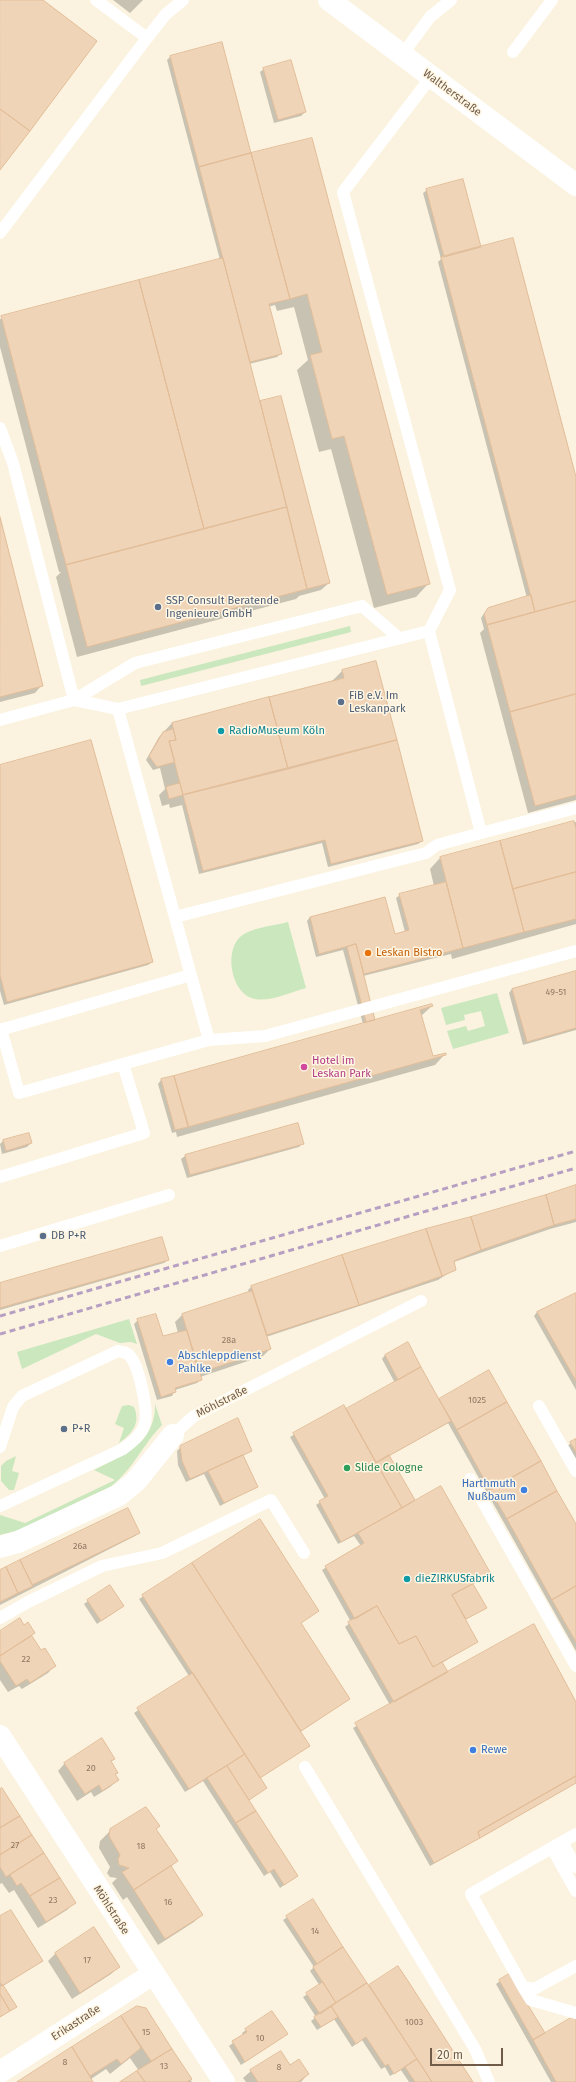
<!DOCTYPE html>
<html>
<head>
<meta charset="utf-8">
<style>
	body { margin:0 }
	#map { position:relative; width:576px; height:2082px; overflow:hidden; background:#fbf3df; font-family:"Fira Sans",sans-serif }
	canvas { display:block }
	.scale { position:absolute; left:430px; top:2048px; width:73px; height:18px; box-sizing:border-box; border:2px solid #705b48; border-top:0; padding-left:5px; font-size:12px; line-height:14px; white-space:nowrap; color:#705b48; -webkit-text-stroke:3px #fff7e4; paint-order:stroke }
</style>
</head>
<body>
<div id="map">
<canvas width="576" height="2082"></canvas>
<div class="scale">20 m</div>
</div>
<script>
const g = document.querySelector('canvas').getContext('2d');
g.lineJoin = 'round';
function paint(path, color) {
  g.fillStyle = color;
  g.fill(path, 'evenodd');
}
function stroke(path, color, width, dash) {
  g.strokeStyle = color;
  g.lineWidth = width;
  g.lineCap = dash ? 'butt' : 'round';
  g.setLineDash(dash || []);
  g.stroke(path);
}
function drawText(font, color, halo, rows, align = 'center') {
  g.font = font + ' "Fira Sans",sans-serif';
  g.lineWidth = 3;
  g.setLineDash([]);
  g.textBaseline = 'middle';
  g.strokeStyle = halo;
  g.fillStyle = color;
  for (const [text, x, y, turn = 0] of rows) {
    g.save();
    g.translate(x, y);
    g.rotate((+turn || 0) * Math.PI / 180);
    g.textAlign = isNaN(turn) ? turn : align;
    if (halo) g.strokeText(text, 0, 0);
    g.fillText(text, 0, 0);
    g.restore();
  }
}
const green = new Path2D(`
	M350 626 351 632 141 686 140 680Z
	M288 922 306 988C291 992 271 1002 255 999 232 995 224 954 239 938 250 927 274 926 288 922Z
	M497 993 509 1033 453 1049 447 1031 466 1026 468 1031 485 1026 481 1011 464 1015 465 1020 446 1025 441 1008Z
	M129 1319 137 1344 131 1342 120 1343 96 1334 22 1369 17 1352Z
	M155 1404 162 1425C143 1444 133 1470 110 1487L19 1530 0 1535V1515L25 1523 115 1480 94 1470C123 1455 156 1443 155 1404Z
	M129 1405 134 1407C141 1423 132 1434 119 1443L124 1428 115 1424 122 1406Z
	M16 1456 12 1471 19 1473 14 1490H9L1 1481V1466L6 1461Z`);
const shadow = new Path2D(`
	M113 0H143L130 13Z
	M170 57 251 154 429 583 416 597 374 608 331 449 319 452 297 370 308 360 294 307 277 311 275 305 268 307 281 353 277 357 249 364 259 403 281 397 329 583 321 590 299 596 296 599 77 657 56 577 61 572H59L0 347V319L220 260 167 60Z
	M264 69 305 112 301 116 274 123 260 72Z
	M427 190 480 248 576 481V800L528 813 480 633 484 629 481 618 488 608 527 598 438 262 441 259 423 193Z
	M0 521 42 685 35 693 0 702Z
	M342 671 422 841 418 844 328 867 322 843 199 874 182 805 170 808 169 804 162 806 159 795 165 789 160 768 153 770 146 760 159 737 172 723 331 682Z
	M0 766 152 962 148 965 4 1005 0 991Z
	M576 822V924L452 959 451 954 363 976 375 1021 432 1006 421 1016 433 1057 445 1054 435 1065 177 1137 176 1132 172 1133 158 1084 161 1080 363 1024 343 950 316 957 307 921 310 917 394 935 405 932 396 898 400 895 434 886 430 869 440 858Z
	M576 972V1030L523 1045 509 993 512 989Z
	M298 1125 303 1143 299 1147 187 1178 181 1159 185 1156Z
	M28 1134 31 1143 27 1147 2 1154 0 1144 3 1141Z
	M576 1186V1222L550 1229 454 1262 455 1269 438 1280 266 1337 270 1349 263 1356 200 1377V1380L197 1383 175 1390 172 1396 157 1400 134 1324 138 1320 162 1338 178 1333 175 1322 182 1315 249 1293 248 1290 251 1287Z
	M168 1260 164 1263 0 1310V1284Z
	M576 1294V1390L534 1316 537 1312Z
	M385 1355 439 1400 489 1372 576 1526V1651L448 1423 389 1456 414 1502 489 1573 472 1585 485 1607 465 1620 477 1641 442 1663 447 1673 576 1704V1783L430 1866 353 1728 390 1705 345 1627 351 1622 322 1570 361 1546 354 1536 338 1544 316 1505 325 1499 290 1437 343 1406 346 1411 395 1383 382 1359Z
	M576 1440V1461L567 1446Z
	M181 1447 251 1450 242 1456 257 1486 220 1506 204 1474 186 1482 178 1465 177 1451Z
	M260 1520 318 1611 300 1623 349 1699 300 1732 309 1746 260 1778 266 1788 248 1800 297 1876 280 1888 270 1872 264 1876 203 1781 185 1792 134 1713 189 1676 139 1599Z
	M139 1533 135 1536 0 1605V1571Z
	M88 1601 123 1606 97 1624 84 1604Z
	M24 1626 34 1633 31 1636 41 1651 55 1665 48 1673 22 1689 19 1686 8 1692 0 1680V1632Z
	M114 1759 111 1762 117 1773 114 1775 118 1780 110 1787 94 1797 91 1792 77 1801 58 1771 65 1763Z
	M2 1790 74 1903 67 1910 38 1928 14 1890 9 1893 2 1883 0 1884V1791Z
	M155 1829 176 1861 171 1867 201 1915 194 1922 158 1945 127 1897 123 1900 112 1883 117 1878 110 1877 107 1873 110 1867 99 1848 100 1841 111 1830Z
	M312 1900 368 1987 398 1967 472 2082H409L401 2070 390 2076 385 2067 381 2069 362 2040 352 2047 334 2019 317 2030 311 2021 316 2017 303 1997 320 1986 310 1971 314 1967 283 1920Z
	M0 1918 41 1961 3 1986 15 2007 0 2017Z
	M93 1929 118 1967 111 1974 72 1999 48 1961 55 1954Z
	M508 1975 544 2034 576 2082H551L496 1984Z
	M137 2007 145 2009 192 2082H122L139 2071 130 2058 110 2074 106 2069 91 2079 92 2082H19Z
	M246 2030 286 2034 241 2065 229 2046 243 2035 242 2033Z
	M290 2066 308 2074 301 2082H246L243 2078 251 2071Z`);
const building = new Path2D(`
	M0 0H43L97 41 30 131 0 109Z
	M222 42 251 153 199 167 170 56Z
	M291 60 306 112 278 120 263 68Z
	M0 109 30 131 0 170Z
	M312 138 430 584 387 595 344 436 332 439 310 355 322 352 307 294 290 299 251 153Z
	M251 153 290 299 269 304 282 354 250 362 199 167Z
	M463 179 481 247 444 257 426 189Z
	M513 238 576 477V601L535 612 441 257Z
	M223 258 287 507 204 529 139 280Z
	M139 280 204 529 66 565 1 316Z
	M281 396 330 583 307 589 260 401Z
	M287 507 307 589 87 647 66 565Z
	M0 517 43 686 0 697Z
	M531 595 535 612 487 625 484 614 488 608Z
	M576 601V694L510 712 487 625Z
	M376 661 397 740 288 769 269 697 344 678 342 670Z
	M576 694V795L535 806 510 712Z
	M269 697 288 769 183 795 169 741 176 740 172 723Z
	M173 729 176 740 169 741 175 762 157 767 149 756 163 732Z
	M91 740 153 962 7 1002 0 975V765Z
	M397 740 423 841 331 864 325 840 203 871 183 795Z
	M180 783 183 795 169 799 166 787Z
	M574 821 576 829V872L513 889 500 841Z
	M500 841 524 932 463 948 440 857Z
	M576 872V919L524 932 513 889Z
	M446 882 463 948 364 974 356 944 319 954 310 917 385 897 395 934 409 930 399 894Z
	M356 944 375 1020 366 1022 347 947Z
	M576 971V1028L527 1042 512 989Z
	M432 1004 433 1006 420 1010 433 1056 446 1053V1055L188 1127 174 1076Z
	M174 1076 188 1124V1127L175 1130 161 1079Z
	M298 1123 304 1144 190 1175 185 1155Z
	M29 1133 32 1143 6 1151 3 1140Z
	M576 1185V1219L554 1225 546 1195Z
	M546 1195 554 1225 481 1250 471 1217Z
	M471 1217 481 1250 454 1261 456 1270 442 1276 426 1229Z
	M426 1229 442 1276 359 1305 342 1255Z
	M162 1237 169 1260 0 1308V1283Z
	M342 1255 359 1305 267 1335 251 1286Z
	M252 1291 271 1349 199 1373 182 1314Z
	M576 1293V1381L537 1312Z
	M156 1314 163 1336 187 1330 202 1380 175 1388 176 1392 161 1397 137 1319Z
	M408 1342 421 1367 398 1380 385 1355Z
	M421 1367 451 1421 376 1463 346 1409Z
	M489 1370 507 1402 457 1430 439 1399Z
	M507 1402 541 1461 490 1490 457 1430Z
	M344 1405 402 1508 341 1542 319 1501 328 1496 293 1433Z
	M238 1418 252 1451 190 1479 182 1461 180 1446Z
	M576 1439V1452L570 1442Z
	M243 1455 258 1487 224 1503 208 1471Z
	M389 1455 415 1500 402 1508 376 1463Z
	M541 1461 557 1491 507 1519 490 1490Z
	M441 1486 491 1574 452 1595 478 1642 433 1667 416 1636 399 1644 377 1606 355 1619 325 1566 364 1543 358 1533Z
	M557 1491 576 1524V1586L552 1600 507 1519Z
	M128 1508 140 1533 32 1585 20 1560Z
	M260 1519 319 1611 301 1623 350 1699 301 1731 192 1563Z
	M20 1560 33 1586 18 1593 6 1567Z
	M192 1563 310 1746 260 1778 142 1595Z
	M6 1567 18 1593 0 1602V1570Z
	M473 1584 487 1608 466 1619 452 1595Z
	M110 1585 124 1606 101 1621 87 1600Z
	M576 1586V1642L552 1600Z
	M377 1606 399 1644 416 1636 433 1667 442 1662 448 1672 394 1702 348 1622Z
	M20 1618 24 1625 28 1622 35 1633 0 1656V1631Z
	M534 1624 576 1702V1776L478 1832 480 1838 434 1863 355 1723Z
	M32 1636 41 1650 45 1648 56 1666 30 1683 27 1679 16 1686 0 1661V1656Z
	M193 1673 245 1754 189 1789 137 1708Z
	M102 1738 115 1759 111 1761 118 1773 115 1774 119 1780 102 1791 99 1785 85 1794 64 1763Z
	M245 1754 267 1788 249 1800 227 1766Z
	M227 1766 256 1811 236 1823 207 1778Z
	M576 1776V1783L480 1838 478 1832Z
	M2 1788 20 1816 0 1828V1789Z
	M146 1807 160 1826 156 1829 178 1861 134 1890 122 1872 129 1868 119 1865 118 1859 120 1855 109 1836 110 1829Z
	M256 1811 298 1876 284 1885 274 1869 268 1873 236 1823Z
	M20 1816 32 1835 0 1855V1828Z
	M32 1835 44 1853 6 1877 0 1867V1855Z
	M44 1853 60 1878 30 1896 21 1883 17 1886 10 1875Z
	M171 1866 203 1915 165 1939 134 1890Z
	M60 1878 76 1903 46 1922 30 1896Z
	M313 1899 343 1947 317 1964 286 1916Z
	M11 1910 43 1961 2 1986 0 1982V1916Z
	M94 1927 120 1967 80 1993 55 1953Z
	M343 1947 367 1983 336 2003 313 1967Z
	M398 1966 410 1984 473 2082H432L369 1985Z
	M509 1974 545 2033 533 2040 499 1980Z
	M323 1982 336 2003 320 2014 306 1993Z
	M367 1983 417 2059 394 2074 388 2064 385 2066 366 2037 356 2044 331 2006Z
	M3 1985 17 2007 10 2011 0 1994V1987Z
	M0 1994 10 2011 0 2017Z
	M137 2006 146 2008 172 2049 151 2061 121 2016Z
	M331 2006 338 2017 321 2027 314 2017Z
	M272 2011 288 2034 245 2062 232 2041 247 2032 245 2029Z
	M576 2015V2082H556L533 2040Z
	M121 2016 141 2048 121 2064 117 2059 90 2076 72 2047Z
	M72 2047 93 2082H17Z
	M172 2049 192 2079 187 2082H145L137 2071Z
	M281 2051 290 2065 299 2059 309 2074 298 2082H258L250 2070Z
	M417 2059 432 2082H415L405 2067Z
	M137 2071 145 2082H120Z`);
const service = new Path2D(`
	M96 0 147 38
	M513 52 552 0
	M402 55 430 17 451 0
	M0 233 147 38 166 14 183 0
	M0 428 13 463 74 700
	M429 631 450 590 343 192 431 77
	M74 700 118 709
	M0 720 74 700 135 663 362 606 399 638
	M481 833 576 808
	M175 917 426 853 437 845 481 833 429 631 118 709C148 820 178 930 209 1040
	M1 1029 19 1093 209 1040 265 1036 576 951
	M0 1030 191 975
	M0 1177 144 1133 123 1064
	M0 1246 169 1195
	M539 1406 576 1471
	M173 1435 194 1416 421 1301
	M0 1447 13 1407 22 1396 118 1351C121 1352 126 1352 129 1355 139 1365 148 1409 145 1423 142 1435 132 1442 123 1449L0 1506
	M470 1479 576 1666
	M0 1618 28 1602 102 1566 162 1553 271 1500 304 1553
	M305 1767 475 2049 489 2082
	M576 1834 471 1894 523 1987 534 1989 576 1966
	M562 1842 576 1867
	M552 1848 576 1891
	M523 1987 531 2000 576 2013`);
const minor = new Path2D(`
	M0 1547 18 1542 119 1495 136 1481 173 1435
	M0 1736 224 2082
	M0 2072 153 1974`);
const tertiary = new Path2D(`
	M329 0 576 185`);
const rail = new Path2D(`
	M0 1316 576 1151
	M0 1334 576 1168`);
const markers = [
	[158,607,4,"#5c6f8a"],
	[341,702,4,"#5c6f8a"],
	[221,731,4,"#0f9aa8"],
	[368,953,4,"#e8710a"],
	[304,1067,4,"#d1479c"],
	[43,1236,4,"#5c6f8a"],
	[170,1362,4,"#3f7fe0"],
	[64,1429,4,"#5c6f8a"],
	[347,1468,4,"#2e9e5b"],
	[524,1490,4,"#3f7fe0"],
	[407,1579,4,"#0f9aa8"],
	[473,1750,4,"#3f7fe0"]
];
const numberNames = [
	["49-51",556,992],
	["28a",229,1340],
	["1025",477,1400],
	["26a",80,1546],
	["22",26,1659],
	["20",91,1768],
	["27",15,1845],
	["18",141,1846],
	["23",53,1900],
	["16",168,1902],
	["14",315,1931],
	["17",87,1960],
	["1003",414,2022],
	["15",146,2032],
	["10",260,2038],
	["8",65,2062],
	["13",164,2066],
	["8",279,2067]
];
const streetNames = [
	["Waltherstraße",452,93,37],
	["Möhlstraße",222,1402,-27],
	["Möhlstraße",111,1910,57],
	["Erikastraße",76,2023,-33]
];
const serviceNames = [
	["SSP Consult Beratende",166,601],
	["Ingenieure GmbH",166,614],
	["FiB e.V. Im",349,696],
	["Leskanpark",349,709],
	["DB P+R",51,1236],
	["P+R",72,1429]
];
const cultureNames = [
	["RadioMuseum Köln",229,731],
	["dieZIRKUSfabrik",415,1579]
];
const foodNames = [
	["Leskan Bistro",376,953]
];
const hotelNames = [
	["Hotel im",312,1061],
	["Leskan Park",312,1074]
];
const shopNames = [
	["Abschleppdienst",178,1356],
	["Pahlke",178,1369],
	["Harthmuth",516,1484,"right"],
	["Nußbaum",516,1497,"right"],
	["Rewe",481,1750]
];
const leisureNames = [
	["Slide Cologne",355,1468]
];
paint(green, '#cae7be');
paint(shadow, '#0003');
paint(building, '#f0d4b7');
stroke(building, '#e2bd98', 1);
stroke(service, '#fff', 12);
stroke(minor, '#fff', 22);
stroke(tertiary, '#fff', 22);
stroke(rail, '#b69fc3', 3, [6, 4]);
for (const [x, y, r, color] of markers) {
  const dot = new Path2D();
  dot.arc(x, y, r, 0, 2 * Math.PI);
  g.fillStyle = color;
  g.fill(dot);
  stroke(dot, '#fff7e4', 1.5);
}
drawText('9px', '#907964', null, numberNames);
drawText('11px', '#705b48', '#fff7e4', streetNames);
drawText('11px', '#4e5e75', '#fff7e4', serviceNames, 'left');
drawText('11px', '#0d838f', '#fff7e4', cultureNames, 'left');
drawText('11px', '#c56008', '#fff7e4', foodNames, 'left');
drawText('11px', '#b23c85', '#fff7e4', hotelNames, 'left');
drawText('11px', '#366cbe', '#fff7e4', shopNames, 'left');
drawText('11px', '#27864d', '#fff7e4', leisureNames, 'left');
</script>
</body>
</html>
